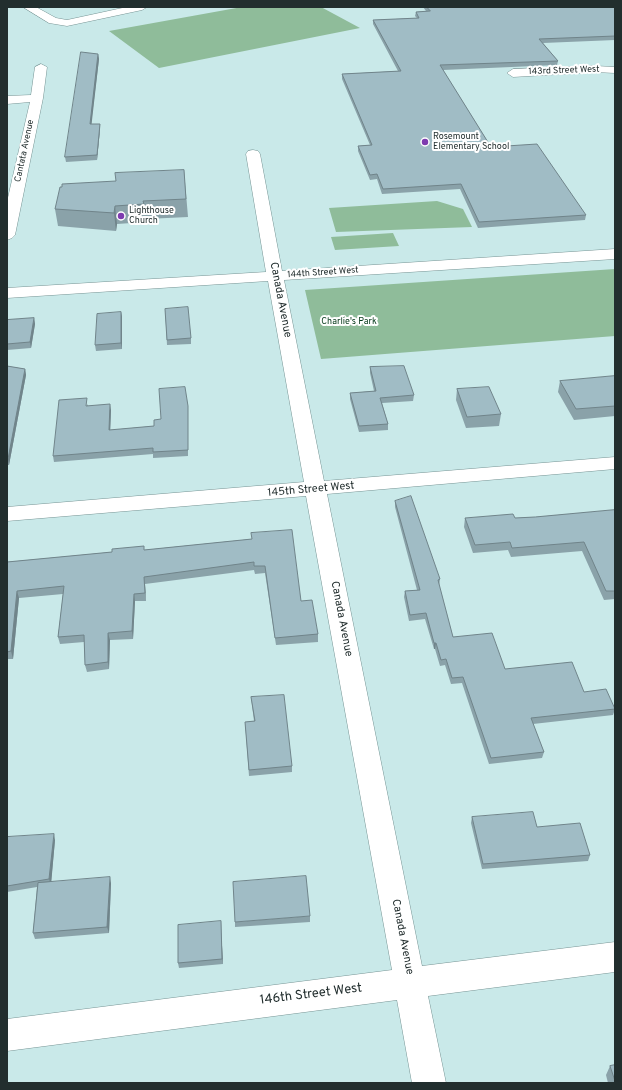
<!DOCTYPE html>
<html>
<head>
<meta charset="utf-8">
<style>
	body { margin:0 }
	#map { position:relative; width:622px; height:1090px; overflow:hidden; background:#c9e9e9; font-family:Overpass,sans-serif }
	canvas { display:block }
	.frame { position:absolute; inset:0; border:8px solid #222e2e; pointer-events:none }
</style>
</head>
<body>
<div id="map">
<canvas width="622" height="1090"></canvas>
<div class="frame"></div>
</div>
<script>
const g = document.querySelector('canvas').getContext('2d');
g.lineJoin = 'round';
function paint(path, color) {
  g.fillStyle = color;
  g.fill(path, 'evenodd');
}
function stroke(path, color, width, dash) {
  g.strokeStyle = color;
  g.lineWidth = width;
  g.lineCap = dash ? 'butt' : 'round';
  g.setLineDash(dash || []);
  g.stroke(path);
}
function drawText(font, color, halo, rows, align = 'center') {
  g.font = font + ' Overpass,sans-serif';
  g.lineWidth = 4;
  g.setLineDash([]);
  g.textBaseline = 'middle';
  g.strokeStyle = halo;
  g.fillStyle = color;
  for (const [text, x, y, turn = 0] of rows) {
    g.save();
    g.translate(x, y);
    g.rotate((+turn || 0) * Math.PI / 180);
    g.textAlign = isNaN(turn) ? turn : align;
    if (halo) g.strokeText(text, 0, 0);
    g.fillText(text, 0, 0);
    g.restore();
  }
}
const green = new Path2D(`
	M242 7H321L360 28 159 68 109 31Z
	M437 201 463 209 472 227 336 232 329 208Z
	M393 233 399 246 335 250 331 237Z
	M615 269V336L321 359 305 290Z`);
const minor = new Path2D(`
	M23 7H36L56 18 67 20 127 7H147L142 10 67 26 49 23Z
	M41 64 47 67 43 98 15 235 12 238 7 240V202L30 102 7 104V96L31 95 35 67Z
	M595 66 615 67V73L595 72 513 77 507 73 513 69Z
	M253 150 258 151 260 154 282 271 615 249V259L284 280 324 481 615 457V469L327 494 422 966 615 942V972L428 996 446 1083H412L397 1000 7 1051V1019L392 970 306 496 7 521V507L304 482 268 281 7 298V288L266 272 246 154 248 151Z`);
const wall = new Path2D(`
	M423 7H615V40L543 43 558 61 557 65 443 70 491 147 586 215 585 220 478 228 460 189 382 194 377 179 370 180 358 151V146L370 145 342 79V74L398 71 373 24V20L417 18 415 16 416 12 426 11Z
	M98 54 99 59 91 124H100V129L97 160 66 162 65 157Z
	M184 170 188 217 146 219V222L117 224 116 231 58 226 55 209 116 181Z
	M165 309 191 338V344L167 345Z
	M121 312 122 317V349L96 351 95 345Z
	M34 318 35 324 31 348 7 350V320Z
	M7 366 25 369 26 375 9 465H7Z
	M370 367 414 395 413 401 382 403 388 424V430L359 432 350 399V393L374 391 370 373Z
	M615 376V416L574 420 558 392 560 381Z
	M457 389 501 414 499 426 466 428 456 400Z
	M88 404V406L111 410 110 430 154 426 161 419 188 411V456L153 458V454L54 462 53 456Z
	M395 501 440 579 439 586 453 637 505 669 584 692 615 709 613 715 533 724 544 752 542 758 489 764 462 683 451 684 445 665 440 666 435 649H434L425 619 409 621 404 597 405 591 417 590 395 507Z
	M615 510V599L604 600 582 551 511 557 508 550 473 553 464 527 465 518H515L535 517Z
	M252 539 301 601 318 634V642L276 645 265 573 255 574 254 570 145 584 146 601H135L133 639 110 640 109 669 87 672 85 665 84 642 60 644 58 637 63 594 19 598 13 659H8L7 670V562L112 552 144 546V550Z
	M251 697 292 766V772L249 776 245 722 254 721Z
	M472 817 537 827 590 855 588 861 482 869 471 823Z
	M7 837 55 840 51 882 111 883 109 933 35 939 33 933 37 887 7 892Z
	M310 916V922L235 927V922Z
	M221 927 223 964 179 968 178 963Z
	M615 1065V1083H608L606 1075 610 1066Z`);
const shadedWall = new Path2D(`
	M98 54 99 59 91 129 90 124Z
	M100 124V129L97 160V155Z
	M115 206 117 224 116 231 114 213Z
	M121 312 122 317V349L121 343Z
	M34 318 35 324 31 348 30 342Z
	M25 369 26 375 9 465 8 459Z
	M110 404 111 410 110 436 109 430Z
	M144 577 145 584 146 601 145 593Z
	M17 591 19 598 13 659 11 651Z
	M134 594 135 601 133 639 132 631Z
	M108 633 110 640 109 669 108 662Z
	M434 643H436L435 649H434Z
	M7 655 8 659 7 670Z
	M54 834 55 840 51 885 49 879Z
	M110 877 111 883 109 933 107 927Z
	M221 921V927L223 964 222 959Z`);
const building = new Path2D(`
	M427 7H615V36L539 39 558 61 440 65 491 147 537 144 586 215 479 222 461 184 383 189 377 174 370 175 358 146 372 145 342 74 401 71 373 20 419 18 416 12 430 11Z
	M81 52 98 54 90 124H100L97 155 65 157Z
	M184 170 186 199 143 201 144 204 115 206 114 213 55 209 60 187H62V184L116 181 115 173Z
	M188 307 191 338 167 340 165 309Z
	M121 312V343L95 345 97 314Z
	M34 318 30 342 7 344V320Z
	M7 366 25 369 8 459H7Z
	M404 366 414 395 380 398 388 424 359 426 350 393 376 391 370 367Z
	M615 376V406L576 409 560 381Z
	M185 387 188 406V450L153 452V448L53 456 59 400 87 398 86 406 110 404 109 430 154 426V420L161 419 159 389Z
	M489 387 501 414 467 417 457 389Z
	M411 496 440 579 438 580 453 637 492 633 505 669 572 662 584 692 606 689 615 709 531 718 544 752 491 758 463 677 452 678 446 659 441 660 436 643H434L426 613 410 615 405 591 420 590 395 501Z
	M615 510V591H606L584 542 512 548 510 542 475 545 465 518 513 514 515 518 535 517Z
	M292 530 301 601 312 600 318 634 275 638 265 566H254V562L144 577 145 593 134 594 132 631 108 633V662L85 665 84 635 58 637 64 586 17 591 11 651 7 652V562L112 552V549L144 546V550L252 539 251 533Z
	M284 695 292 766 249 770 245 722 255 721 251 697Z
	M533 812 537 827 580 823 590 855 483 864 472 817Z
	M54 834 49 879 7 886V837Z
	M306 876 310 916 235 922 233 882Z
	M110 877 107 927 33 933 38 883Z
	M221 921 222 959 178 963V925Z
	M615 1065V1081L610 1066Z`);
const markers = [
	[425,142,4,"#7e3baf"],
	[121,216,4,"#7e3baf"]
];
const farStreetnames = [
	["143rd Street West",564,71,-2],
	["Cantata Avenue",25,151,-78],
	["144th Street West",323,273,-4]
];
const farPoinames = [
	["Rosemount",433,137],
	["Elementary School",433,147],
	["Lighthouse",129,211],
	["Church",129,221]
];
const farParknames = [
	["Charlie's Park",349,322]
];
const streetNames = [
	["Canada Avenue",280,300,79],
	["145th Street West",311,490,-5],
	["Canada Avenue",341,619,79],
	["Canada Avenue",402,937,79]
];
const nearStreetnames = [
	["146th Street West",311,995,-7]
];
paint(green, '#8fbc9a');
stroke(minor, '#779494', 1);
paint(minor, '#fff');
paint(wall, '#8aa2a9');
paint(shadedWall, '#70848a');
paint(building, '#a0bcc5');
stroke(building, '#70848a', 1);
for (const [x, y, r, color] of markers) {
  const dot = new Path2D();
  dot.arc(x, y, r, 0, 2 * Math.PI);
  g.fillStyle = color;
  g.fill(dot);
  stroke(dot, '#fff', 1.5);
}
drawText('9px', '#222e2e', '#fff', farStreetnames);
drawText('9px', '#222e2e', '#fff', farPoinames, 'left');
drawText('9px', '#003616', '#fff', farParknames);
drawText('11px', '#222e2e', '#fff', streetNames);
drawText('13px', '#222e2e', '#fff', nearStreetnames);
</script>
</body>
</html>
